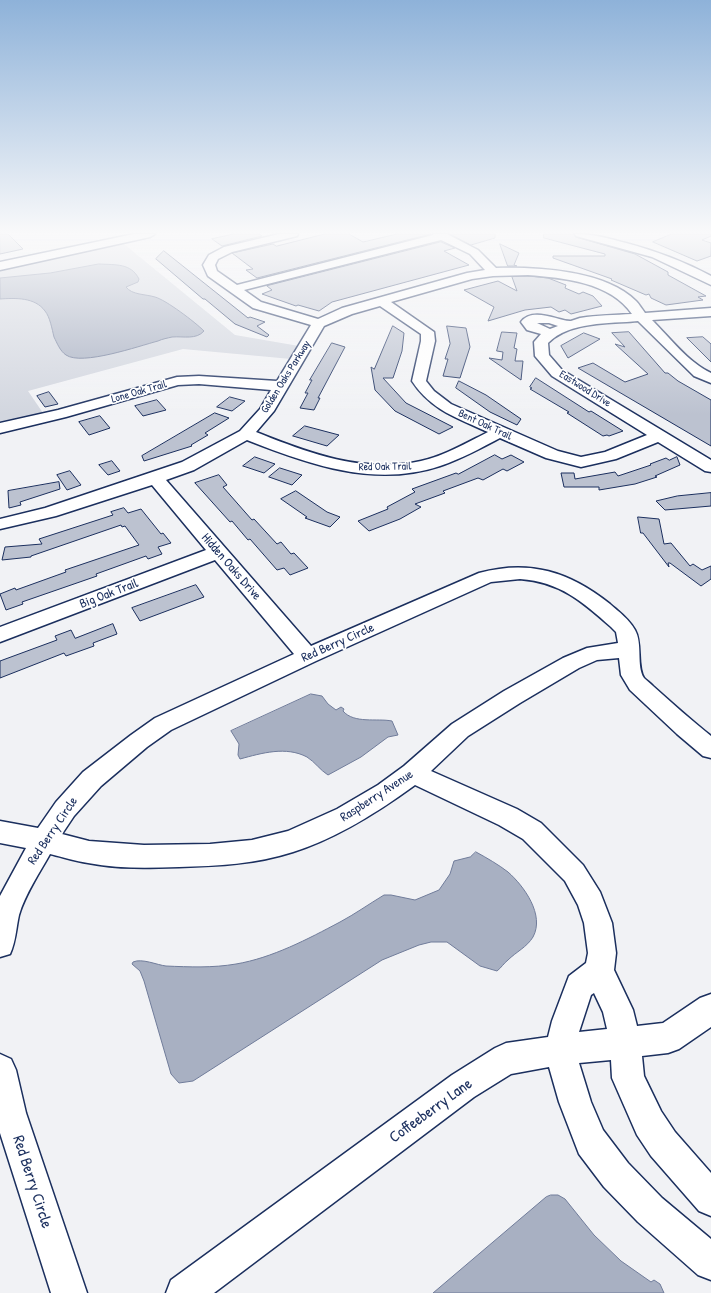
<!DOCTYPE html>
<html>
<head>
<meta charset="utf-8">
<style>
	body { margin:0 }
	canvas { display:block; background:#f1f2f5 }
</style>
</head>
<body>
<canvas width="711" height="1293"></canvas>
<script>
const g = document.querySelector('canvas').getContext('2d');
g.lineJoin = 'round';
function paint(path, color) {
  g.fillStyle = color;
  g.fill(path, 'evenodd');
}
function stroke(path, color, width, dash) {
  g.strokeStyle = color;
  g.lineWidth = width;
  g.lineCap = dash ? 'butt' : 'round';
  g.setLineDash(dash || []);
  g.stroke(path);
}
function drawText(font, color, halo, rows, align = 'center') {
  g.font = font + ' "Patrick Hand",sans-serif';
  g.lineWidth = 3.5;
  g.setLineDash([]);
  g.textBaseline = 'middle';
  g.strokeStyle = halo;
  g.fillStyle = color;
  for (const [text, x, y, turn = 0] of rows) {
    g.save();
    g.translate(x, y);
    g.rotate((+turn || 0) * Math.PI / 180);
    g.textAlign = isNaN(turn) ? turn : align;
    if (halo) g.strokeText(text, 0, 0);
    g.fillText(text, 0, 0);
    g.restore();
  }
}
const green = new Path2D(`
	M124 244 235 335 299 346 291 359 183 349 28 391 43 413 0 422V270Z`);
const water = new Path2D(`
	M99 264C116 265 131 263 139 279L138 282 126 287C132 295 145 294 155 297 166 300 195 322 204 331 196 340 184 336 172 337 168 338 162 339 158 341 139 346 82 366 66 355 60 351 57 343 54 337 52 329 50 317 45 311 35 297 15 298 0 299V278L50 273Z
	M311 694 322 696 328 704 336 710 341 707 344 709 343 711C354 724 377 718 392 721L398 735 388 737 361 757 328 775C320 770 315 762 307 757 286 746 262 753 240 759L238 755 239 744 231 731Z
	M476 852C487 858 499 865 508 872 524 886 545 915 533 937 527 947 516 952 508 960 504 963 501 968 497 971L480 966 447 942H431L419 945 382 960 193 1081 179 1083 171 1074 144 981 140 971 132 964 133 962C142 958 157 965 166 966 189 967 213 968 236 964 272 958 308 939 340 922 355 914 369 904 384 895H391L415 900 439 890 450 874 454 861 470 857Z
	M551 1195H558L565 1199 594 1235 621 1261 651 1282 654 1280 660 1284 664 1293H433L546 1197Z`);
const building = new Path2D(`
	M0 234H8L23 249 0 254Z
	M234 234H259L262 236 222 246 212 239Z
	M325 234H349L363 242 397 234H431L257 278 246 270 253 269 232 253 273 244 276 246Z
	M450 234H495V238L471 245Z
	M544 234H574L576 237 635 254 668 272V275L706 296 698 297 703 300 666 305 651 298 649 294 646 295 611 280 612 279 553 258V256H605V254L544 238Z
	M672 234H711V236L702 240 711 243V256L697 261 653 242Z
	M441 242 455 248 444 251 469 265 332 302 319 311 298 305 296 306 262 294 272 290 267 286Z
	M500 244 519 253 514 265 517 266H508Z
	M164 251 248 318 250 317 265 322 257 326 269 335 267 337 235 324 205 299H203L156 259Z
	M528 276 548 278 566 285 565 288 579 294 583 292 593 296 602 306 571 314 565 310 559 312 551 307 525 310 488 321 494 307 464 290 498 281 517 291 512 277Z
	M393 326 404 333 402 351 393 378H383L406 403 453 427 439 434 395 411 375 390 371 367 374 369Z
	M447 326 466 328 470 347 460 378 443 376 448 359H445L450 344Z
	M502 332 517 333 514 348 517 349 515 361H523L521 380 489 358 502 360 503 352 497 351Z
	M629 332 665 373H668L678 381 711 400V446L578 368 593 363 625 382 648 374 615 344 625 347 612 333Z
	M584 333 600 339 568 358 561 346Z
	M703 337 711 344V362L687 338Z
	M332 343 345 347 318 398H320L314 410 300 408 308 393H305L312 380H310Z
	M536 378 589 412 591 411 623 431 609 436 607 435 603 436 567 413 569 412 530 389 532 388 530 387Z
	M459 381 486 395 521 419 517 425 490 412 456 388Z
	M49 392 58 404 45 407 37 396Z
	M230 397 245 401 232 411 217 407Z
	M157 400 166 410 143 416 135 406Z
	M215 413 229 418 205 433 208 435 191 445 192 446 144 461 142 456Z
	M100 416 110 428 89 435 79 422Z
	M305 426 339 435 327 446 293 436Z
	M495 455 502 459 511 455 524 462 507 471 503 469 483 480 478 478 443 491 445 493 415 504 421 507 400 519 369 531 358 521 388 509 387 507 415 492 412 489 456 473 458 474Z
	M255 457 275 464 264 473 243 466Z
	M677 457 680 465 655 476 657 477 635 484 599 490V487H564L561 473H574L575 479 615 472 618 476 651 465 650 464 666 458 669 460Z
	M112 461 120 471 108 475 99 465Z
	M280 468 302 475 292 485 269 477Z
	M70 471 81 485 67 490 57 475Z
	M219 475 227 485 223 487 252 520 254 519 277 544 281 542 291 554 294 553 308 568 290 575 284 568 277 570 250 539 248 540 232 521 230 522 195 483Z
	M59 482 60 489 20 502 21 505 9 508 8 491Z
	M296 491 327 512 340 517 330 527 305 518 307 517 281 499Z
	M711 493V506L665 510 656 501 677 496Z
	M124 508 128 513 141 509 161 534 163 533 171 543 158 547 162 554 148 559 146 556 96 574 97 576 22 602 23 604 6 610 0 594 15 588 16 590 66 572 65 570 139 545 125 526 122 527 121 525 31 556V557L2 560 5 547 42 544 39 539 113 515 111 512Z
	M638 517 659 519 664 544 671 543 690 566 693 564 702 570 711 566V579L701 586 670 563H668L669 567 643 533H641Z
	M196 585 204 597 140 621 132 608Z
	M113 624 117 634 93 643 94 646 66 656 64 653 0 678V661L57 640 55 636 71 630 75 638Z`);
const minor = new Path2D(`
	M134 234H155L150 237 0 270V262Z
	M279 234H298L297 236 232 252 218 259 215 265 217 271 237 285 433 235V234H447L478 250 496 268C536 267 605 270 636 301 639 304 642 309 645 313L711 308V316L652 320C670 338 688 362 711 373V383L694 376 638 321C609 324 570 321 548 343L549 355 562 370 711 460V472L705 471 658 442 616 459 581 467 546 458 500 438C481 448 461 459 440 466 374 488 308 464 247 440L194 470 166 480 311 646 479 573C530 559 570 572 610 604 619 612 629 619 635 630 643 644 636 666 644 678 647 681 650 683 653 686 672 703 691 720 711 736V758L703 756 677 734 630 690 621 675 619 658 597 660 579 668 520 703 468 736 431 771 517 809 541 823 583 865 600 892 612 923 616 953 614 970 633 1010 637 1026 663 1023 700 998 711 994V1027L679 1049 668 1053 642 1056 644 1076 661 1111 675 1132 711 1173V1216L699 1211 651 1156 637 1135 612 1078 611 1060 579 1063 591 1102 603 1130 628 1163 662 1198 711 1239V1280L698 1275 638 1222 604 1187 579 1154 559 1102 549 1067 511 1074 474 1097 214 1293H166L171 1280 452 1075 495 1048 506 1043 548 1037 552 1021 569 976 586 963 588 953 584 923 578 905 565 881 523 839 499 825 415 785C378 812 337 838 293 852 256 864 218 866 179 867 149 868 118 869 88 863 75 861 63 857 50 854 40 872 25 894 19 915 16 928 16 941 10 954L0 957V896L26 848 0 843V821L38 828 56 802 83 772 131 735 155 718 294 654 215 560 0 642V627L206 550 152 485 56 516 0 529V519L45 508 182 462 240 431 260 409 271 390 199 384 178 385 66 417 0 433V423L58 410 177 377 199 376 277 381 311 325 253 308 208 276 203 265 209 255 224 247ZM441 240 470 254 485 270 467 273 342 308 318 319 261 302 244 290ZM528 275C564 278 610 282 632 314 615 315 597 315 580 318 577 319 574 320 571 321 560 322 533 306 521 322L527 330 541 334 534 342 535 356 552 376 647 435 605 452 581 457 558 451 451 404 434 391 426 381 435 341 434 332 391 302 472 279 493 276ZM380 306 421 334V341L412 381C431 410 457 418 488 432 466 443 444 456 421 461 364 474 308 453 256 432L274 411 324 326 352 314ZM537 323H549L558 326 550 329ZM520 579C560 582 582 601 611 627L616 632 618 643 587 648 563 658 504 691 452 724 404 766 378 785 337 809 288 831 252 840 210 844 144 845 89 841 62 834 74 816 101 786 147 747 171 730 316 661 491 582ZM594 993 603 1012 607 1029 579 1032 591 995Z
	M575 234C594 234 607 238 626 243 656 251 683 261 711 276V285L652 257 576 236Z
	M0 1054 11 1059 16 1070 26 1113 87 1293H51L0 1133Z`);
const farStreetnames = [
	["Golden Oaks Parkway",286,377,-58],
	["Eastwood Drive",585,389,32],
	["Lone Oak Trail",139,392,-16],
	["Bent Oak Trail",485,425,25],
	["Red Oak Trail",385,467,-1]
];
const streetNames = [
	["Hidden Oaks Drive",231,567,49],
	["Big Oak Trail",109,594,-21],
	["Red Berry Circle",338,643,-24],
	["Raspberry Avenue",377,796,-33],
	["Red Berry Circle",53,831,-56]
];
const nearStreetnames = [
	["Coffeeberry Lane",431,1111,-36],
	["Red Berry Circle",32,1182,72]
];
paint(green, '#d2d6df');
paint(water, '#a8b0c2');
stroke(water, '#707c9a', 1);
paint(building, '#bcc2d0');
stroke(building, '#1b2f5e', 1);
stroke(minor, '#1b2f5e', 3);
paint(minor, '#fff');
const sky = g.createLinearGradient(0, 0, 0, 415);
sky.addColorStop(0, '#8eb2d9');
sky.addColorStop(0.56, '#f9f9fa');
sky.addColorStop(1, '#f9f9fa00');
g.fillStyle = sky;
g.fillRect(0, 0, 711, 415);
drawText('11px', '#1b2f5e', '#fff', farStreetnames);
drawText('13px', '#1b2f5e', '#fff', streetNames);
drawText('16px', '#1b2f5e', '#fff', nearStreetnames);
</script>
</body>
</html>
